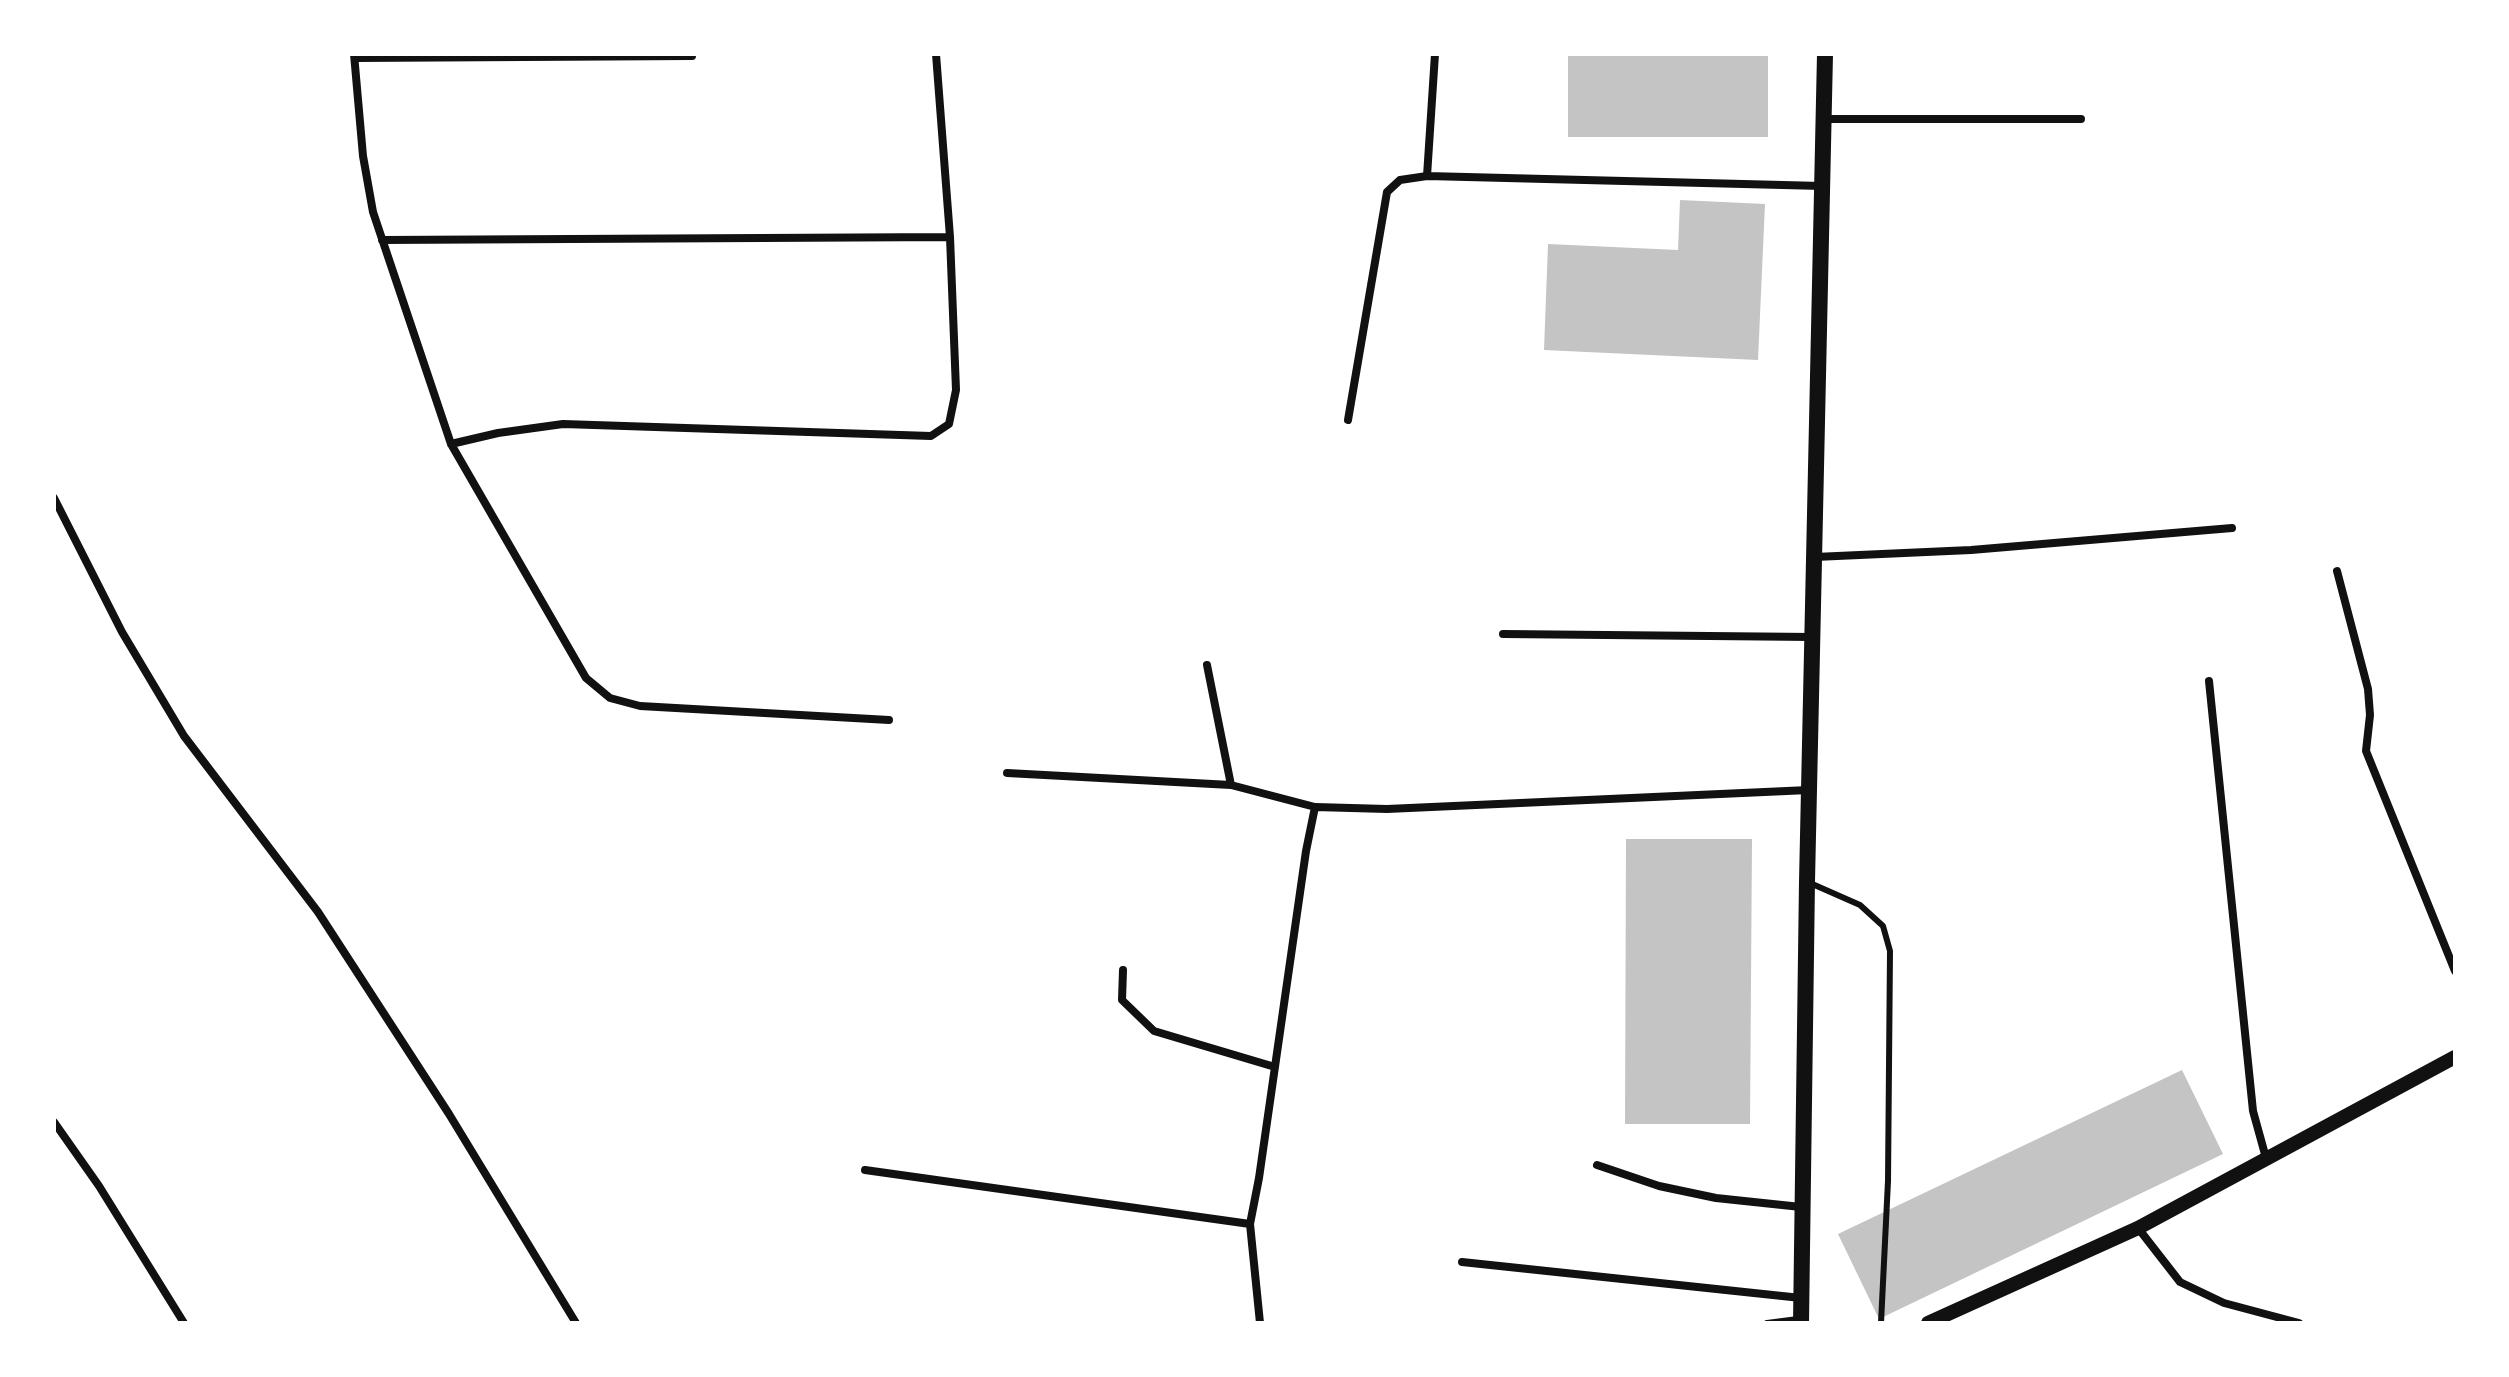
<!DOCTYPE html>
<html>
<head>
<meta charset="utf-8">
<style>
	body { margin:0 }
	#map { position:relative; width:2509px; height:1377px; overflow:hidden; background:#fff; font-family:"Public Sans",sans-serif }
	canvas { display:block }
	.frame { position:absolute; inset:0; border:56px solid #fff; pointer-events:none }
</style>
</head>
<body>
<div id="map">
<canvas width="2509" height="1377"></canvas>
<div class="frame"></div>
</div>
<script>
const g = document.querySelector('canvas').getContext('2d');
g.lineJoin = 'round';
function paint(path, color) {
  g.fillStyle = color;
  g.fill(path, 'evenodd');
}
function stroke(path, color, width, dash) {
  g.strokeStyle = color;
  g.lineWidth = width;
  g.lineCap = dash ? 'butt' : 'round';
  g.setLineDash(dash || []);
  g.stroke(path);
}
const building = new Path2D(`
	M1568 54H1768V137H1568Z
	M1680 200 1765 204 1758 360 1544 350 1548 244 1678 250Z
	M1626 839H1752L1750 1124H1625Z
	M2182 1070 2223 1154 1879 1319 1838 1234Z`);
const service = new Path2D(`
	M1810 883 1860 905 1883 926 1890 951 1888 1181 1881 1323
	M1767 1323 1798 1319`);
const minor = new Path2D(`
	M354 54 363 156 373 212 451 444 586 678 610 698 640 706 889 720
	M1435 54 1427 176 1822 186
	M355 58 692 56
	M1824 119H2081
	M382 240 950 237
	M1348 420 1387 192 1400 180 1427 176
	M451 444 498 433 563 424 931 436 949 424 956 390 950 237 936 54
	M54 498 122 632 184 736 318 912 449 1114 576 1323
	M1815 557 1971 550 2232 528
	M2337 571 2368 689 2370 715 2366 751 2455 971
	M1503 634 1812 637
	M1207 665 1231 785
	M2209 681 2253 1111 2266 1158
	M1007 773 1231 785 1315 807
	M1123 970 1122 1000 1154 1031 1275 1067
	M54 1122 99 1186 184 1323
	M1597 1165 1659 1186 1716 1198 1801 1207
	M865 1170 1250 1224
	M2138 1228 2180 1282 2224 1303 2299 1323
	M1462 1262 1801 1298
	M1260 1323 1250 1224 1259 1178 1306 851 1315 807 1387 809 1809 790`);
const tertiary = new Path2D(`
	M1928 1323 2138 1228 2455 1057`);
const secondary = new Path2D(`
	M1801 1323 1807 881 1825 54`);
paint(building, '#c4c4c4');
stroke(service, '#111', 6);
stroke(minor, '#111', 8);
stroke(tertiary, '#111', 14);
stroke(secondary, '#111', 16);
</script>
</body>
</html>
